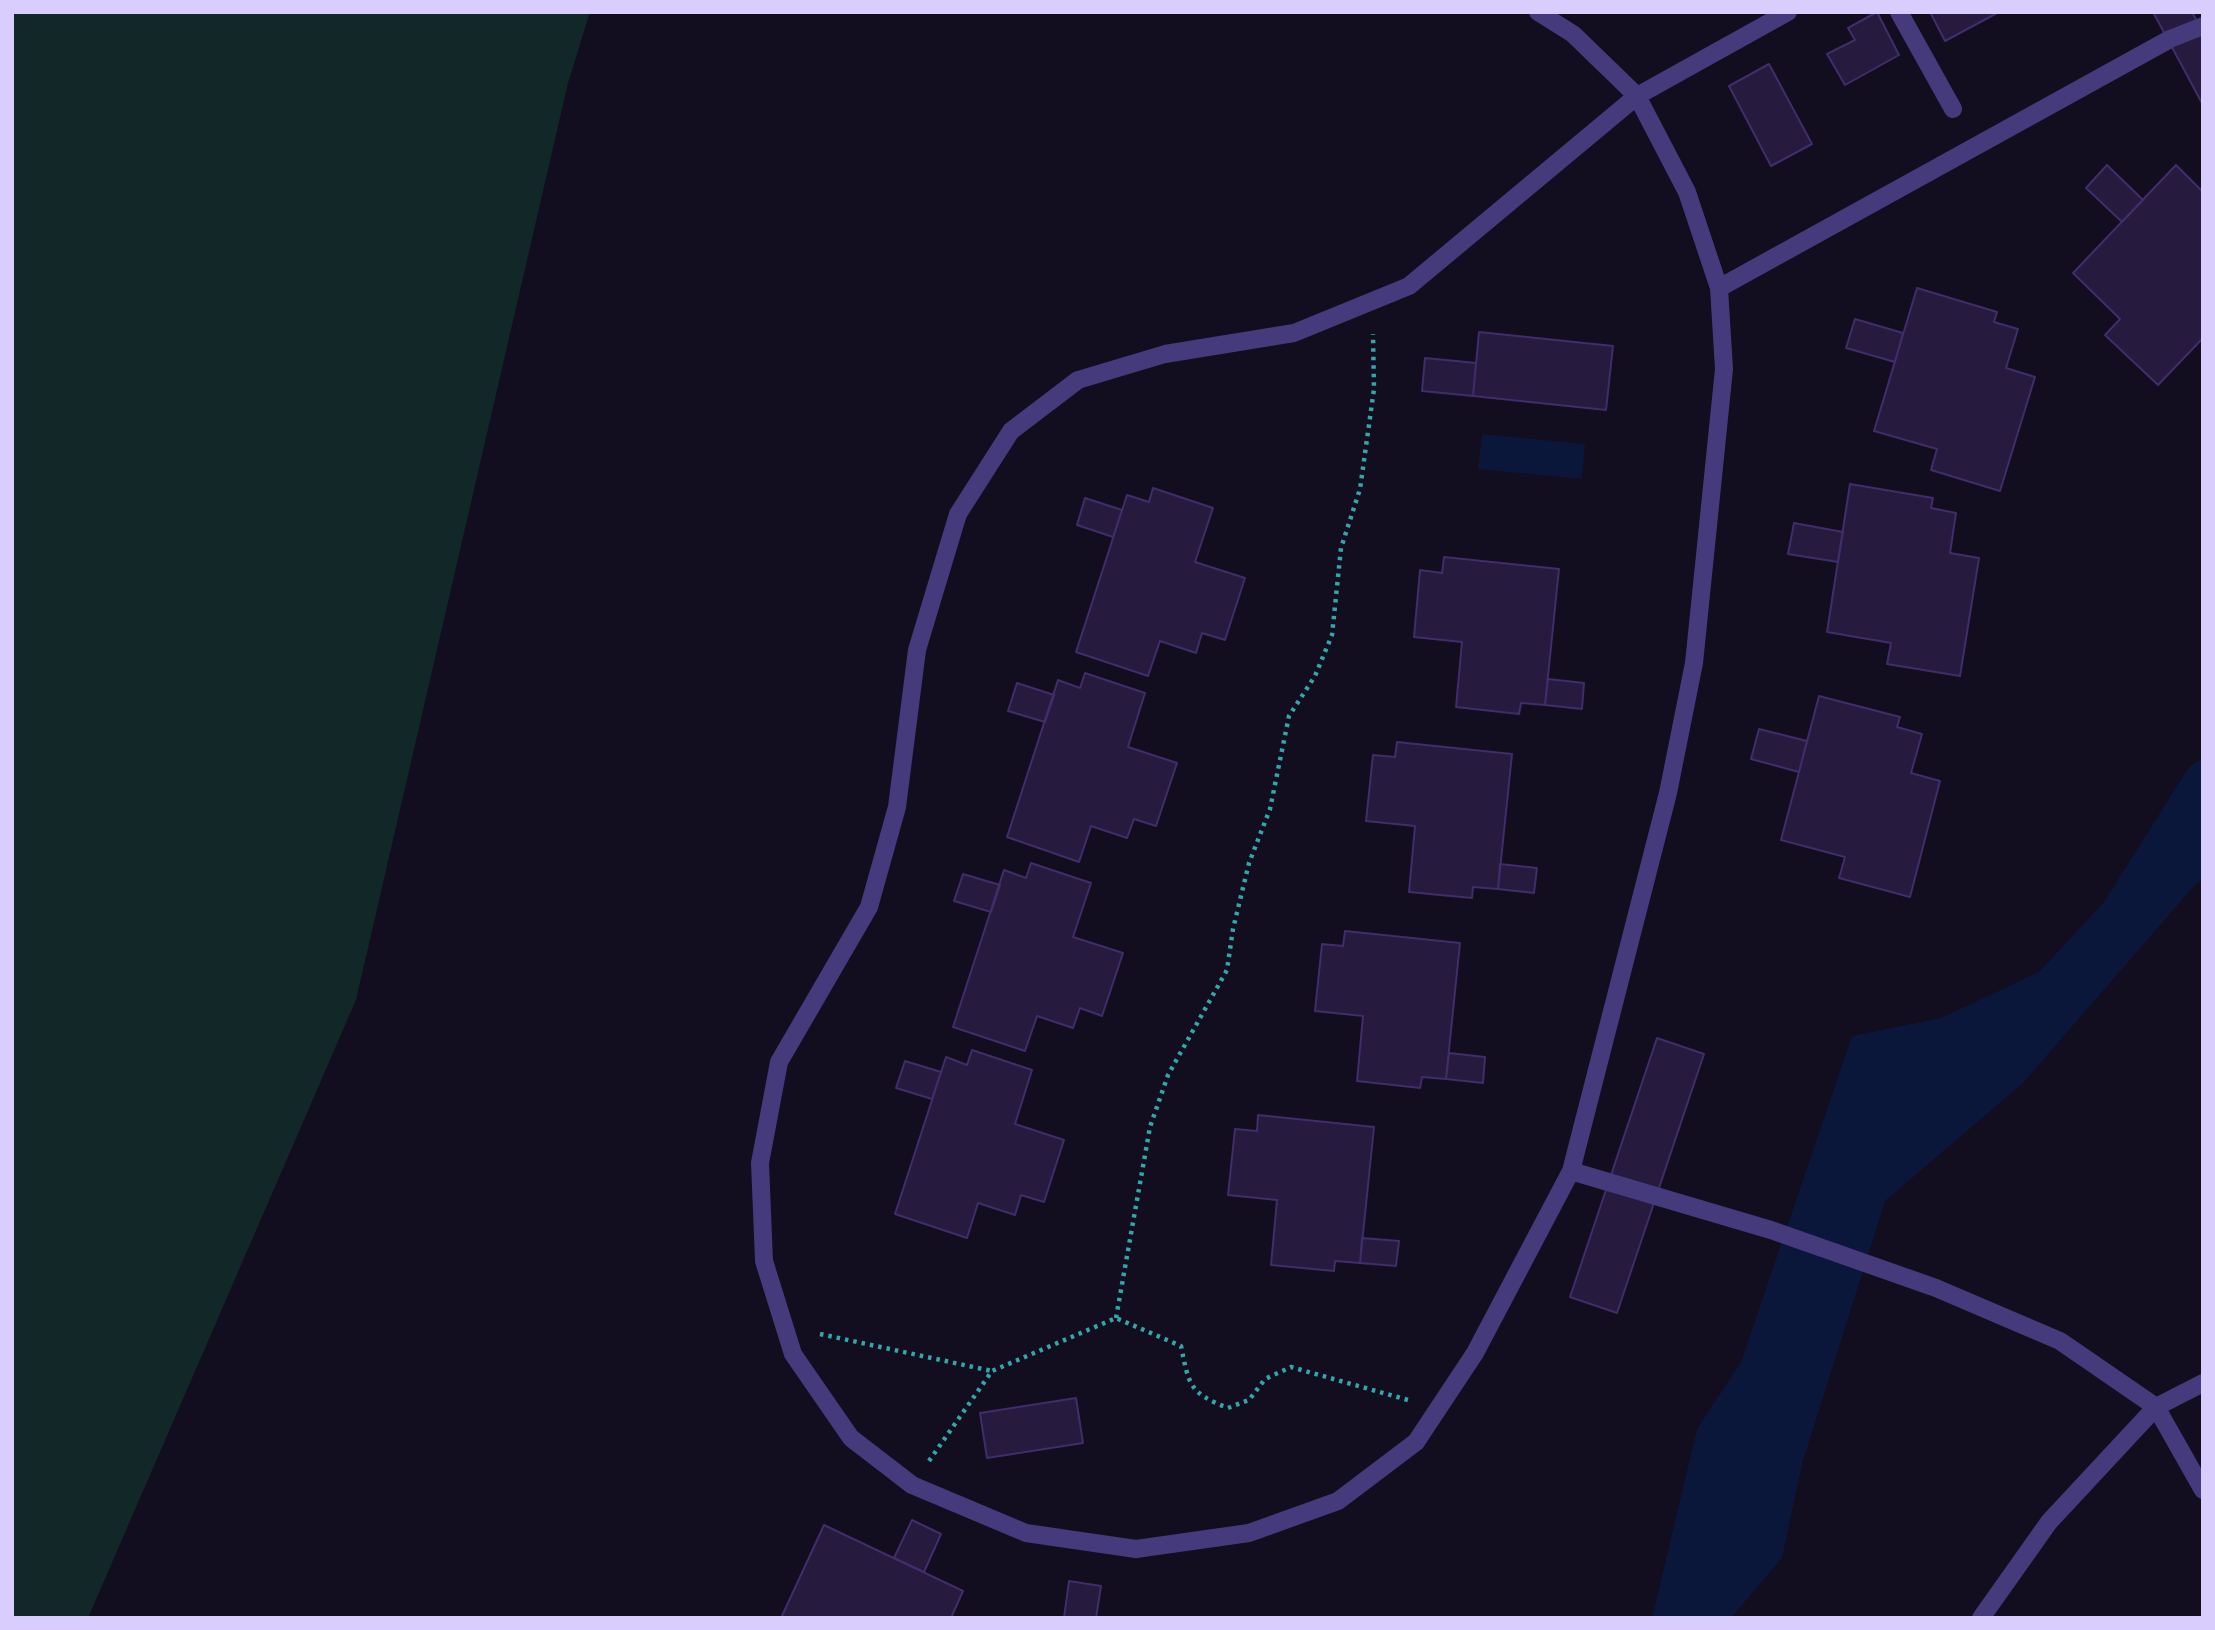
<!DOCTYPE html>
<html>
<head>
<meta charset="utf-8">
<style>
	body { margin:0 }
	#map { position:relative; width:2215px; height:1630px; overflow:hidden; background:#120d1f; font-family:Lato,sans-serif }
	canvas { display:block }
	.frame { position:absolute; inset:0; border:14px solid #d8cdfd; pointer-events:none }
</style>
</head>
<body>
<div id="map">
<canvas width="2215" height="1630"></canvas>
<div class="frame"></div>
</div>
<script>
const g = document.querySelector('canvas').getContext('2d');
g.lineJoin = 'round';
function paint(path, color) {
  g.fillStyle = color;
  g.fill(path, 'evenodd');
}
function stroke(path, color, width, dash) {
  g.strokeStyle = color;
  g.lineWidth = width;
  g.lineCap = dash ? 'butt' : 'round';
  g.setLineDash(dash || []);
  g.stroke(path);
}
const green = new Path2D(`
	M12 12H590L568 83 356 1000 88 1618H12Z`);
const water = new Path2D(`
	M1482 434 1585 444 1582 479 1478 469Z
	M2203 758V880L2194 886 2023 1083 1885 1201 1802 1464 1782 1558 1731 1618H1652L1697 1429 1741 1362 1852 1036 1941 1018 2039 972 2104 902 2189 767Z`);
const building = new Path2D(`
	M1877 12 1899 55 1845 85 1827 54 1855 40 1848 28Z
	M1930 12H1999L1945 41Z
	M2153 12H2192L2203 33V105Z
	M1769 64 1812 144 1771 166 1729 86Z
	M2107 165 2143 200 2122 222 2086 188Z
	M2176 165 2203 192V338L2158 385 2105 335 2120 319 2073 273Z
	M1917 288 1997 312 1994 322 2018 329 2006 368 2035 377 2000 491 1931 470 1937 449 1874 431Z
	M1855 319 1903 333 1895 362 1846 348Z
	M1479 332 1613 346 1606 410 1473 396Z
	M1425 358 1476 363 1473 396 1422 391Z
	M1850 484 1933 498 1931 508 1956 513 1950 553 1979 558 1960 676 1887 664 1891 643 1827 632Z
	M1153 488 1213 508 1195 562 1245 578 1225 640 1202 633 1196 653 1160 641 1148 676 1076 652 1127 495 1149 502Z
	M1085 498 1122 510 1113 537 1077 525Z
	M1794 523 1843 532 1838 562 1788 554Z
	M1444 557 1559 569 1545 705 1521 703 1519 714 1456 707 1462 642 1414 637 1420 570 1442 573Z
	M1085 673 1145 693 1128 747 1177 763 1156 826 1134 819 1127 838 1091 826 1079 862 1007 837 1058 680 1080 688Z
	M1548 679 1584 683 1582 709 1545 705Z
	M1017 683 1054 695 1045 722 1008 711Z
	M1819 696 1900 717 1897 727 1922 734 1911 773 1940 781 1910 897 1839 878 1845 857 1781 840Z
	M1759 729 1807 741 1799 772 1751 759Z
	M1397 742 1512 754 1498 889 1473 887 1472 898 1409 892 1415 826 1366 821 1373 755 1395 757Z
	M1031 863 1091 883 1073 937 1123 953 1102 1016 1080 1008 1073 1028 1037 1016 1025 1051 953 1027 1004 870 1026 878Z
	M1500 864 1537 868 1534 893 1498 889Z
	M963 874 1000 885 991 912 954 901Z
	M1345 931 1460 943 1446 1079 1422 1077 1420 1088 1357 1081 1363 1016 1315 1011 1322 944 1343 946Z
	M1657 1038 1704 1054 1617 1313 1570 1297Z
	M972 1050 1032 1070 1015 1124 1064 1140 1044 1202 1021 1195 1015 1215 978 1203 967 1238 895 1214 946 1057 967 1065Z
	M1449 1053 1485 1057 1483 1083 1446 1079Z
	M905 1061 941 1072 932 1099 896 1088Z
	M1258 1115 1374 1127 1360 1263 1335 1261 1334 1271 1271 1265 1277 1200 1228 1195 1235 1129 1257 1131Z
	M1362 1238 1399 1241 1396 1266 1360 1263Z
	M1076 1398 1083 1443 987 1458 980 1413Z
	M912 1520 941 1534 924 1572 894 1558Z
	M824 1525 963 1591 951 1618H781Z
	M1069 1581 1101 1586 1096 1618H1064Z`);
const path = new Path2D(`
	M1116 1318 1150 1127 1168 1075 1227 970 1233 929 1249 863 1270 809 1289 716 1315 676 1332 635 1341 548 1360 489 1374 389 1373 334
	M820 1334 992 1371
	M929 1461 992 1371 1116 1318 1181 1346C1189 1385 1189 1393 1228 1408L1249 1400 1265 1379 1291 1367 1408 1400`);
const service = new Path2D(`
	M1899 12 1953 109
	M1637 96 1788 12`);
const minor = new Path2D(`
	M1538 12 1573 34 1637 96 1687 192 1719 288 1724 369 1694 663 1668 793 1571 1171 1475 1353 1416 1442 1338 1501 1249 1533 1136 1549 1026 1533 912 1485 851 1438 793 1354 764 1261 760 1163 779 1062 869 907 897 807 917 650 958 514 1011 431 1078 380 1165 354 1294 333 1409 286 1637 96
	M1719 288 2170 39 2203 26
	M1571 1171 1771 1230 1936 1288 2060 1341 2156 1407 2203 1490`);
const tertiary = new Path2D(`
	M1981 1618 2049 1522 2156 1407 2203 1383`);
paint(green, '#112728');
paint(water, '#0b173a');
paint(building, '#261a3f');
stroke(building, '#402d6a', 2);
stroke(path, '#33a6ab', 4.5, [3.5, 5]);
stroke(service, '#443a7c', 18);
stroke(minor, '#443a7c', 18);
stroke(tertiary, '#443a7c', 18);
</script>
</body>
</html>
